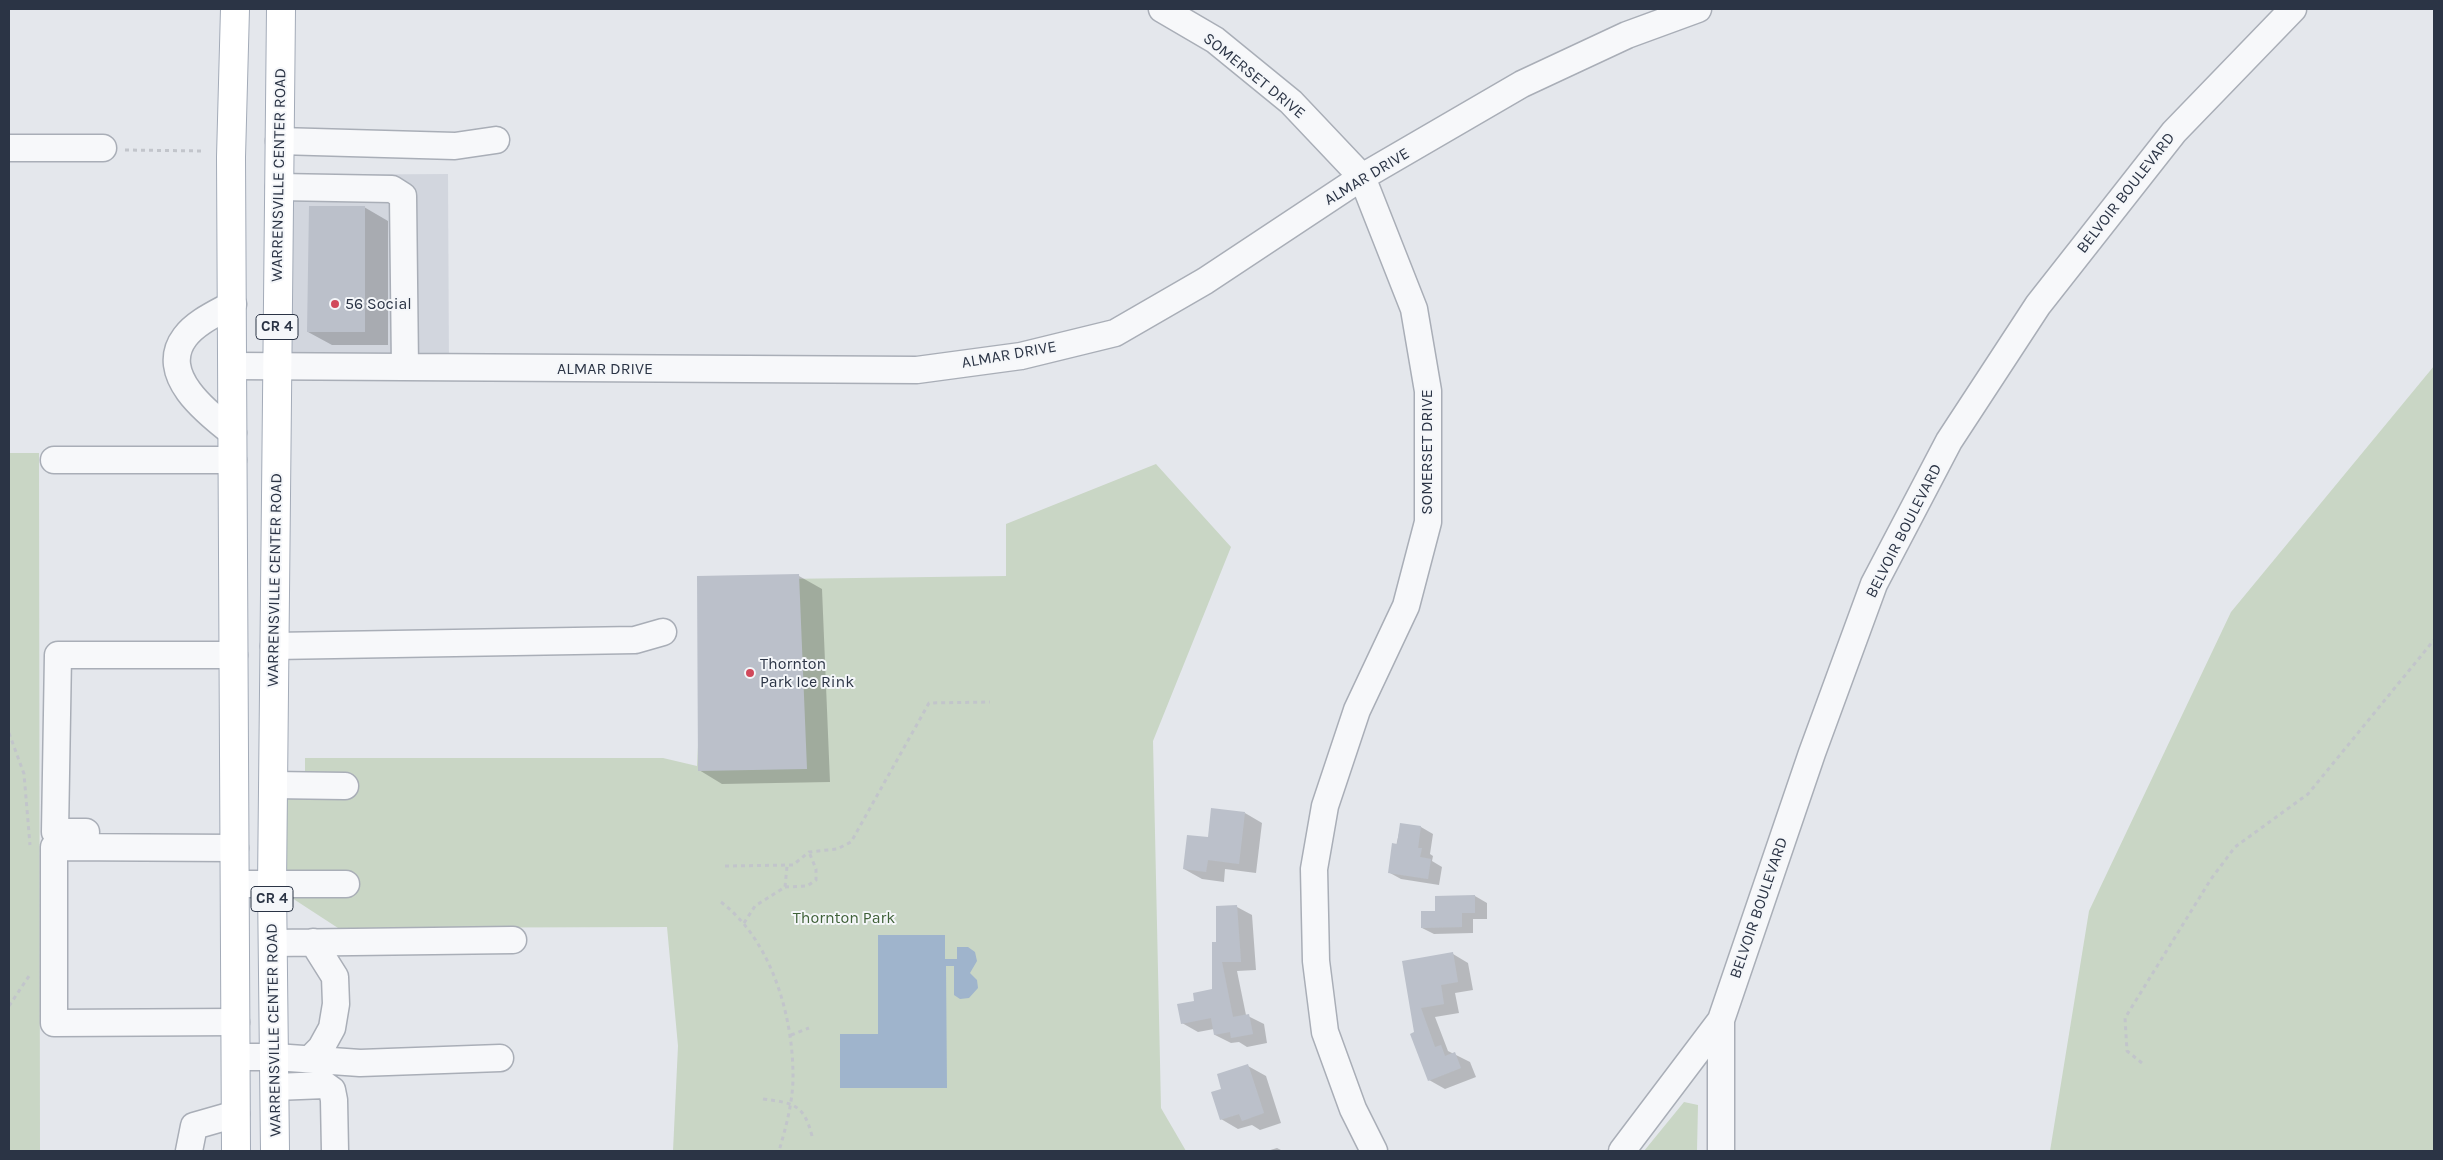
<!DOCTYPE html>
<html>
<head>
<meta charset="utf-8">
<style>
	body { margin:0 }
	#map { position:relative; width:2443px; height:1160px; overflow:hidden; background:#e4e7ec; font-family:Karla,sans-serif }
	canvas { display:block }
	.frame { position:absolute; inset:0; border:10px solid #2b3445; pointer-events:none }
</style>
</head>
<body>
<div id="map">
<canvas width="2443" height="1160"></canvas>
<div class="frame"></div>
</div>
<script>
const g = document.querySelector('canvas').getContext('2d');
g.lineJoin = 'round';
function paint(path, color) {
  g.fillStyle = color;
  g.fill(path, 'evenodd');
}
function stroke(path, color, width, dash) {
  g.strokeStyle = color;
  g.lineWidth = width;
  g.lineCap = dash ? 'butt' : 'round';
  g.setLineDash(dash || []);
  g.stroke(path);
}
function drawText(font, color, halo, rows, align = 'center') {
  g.font = font + ' Karla,sans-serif';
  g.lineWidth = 4;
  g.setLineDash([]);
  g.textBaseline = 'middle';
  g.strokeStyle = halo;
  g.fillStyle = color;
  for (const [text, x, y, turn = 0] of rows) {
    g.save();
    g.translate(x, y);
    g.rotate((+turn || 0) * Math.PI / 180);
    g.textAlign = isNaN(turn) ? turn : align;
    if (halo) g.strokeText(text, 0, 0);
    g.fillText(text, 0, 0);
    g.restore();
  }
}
const built = new Path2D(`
	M448 174 449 368 277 367 279 175Z`);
const green = new Path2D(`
	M2434 366V1151H2050L2089 911 2231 612Z
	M9 453H39L40 1151H9Z
	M1156 464 1231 547 1153 741 1161 1108 1186 1151H673L678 1046 667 927 338 928 272 885 273 785H305V758H663L697 766 706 580 1006 576V524Z
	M1684 1102 1698 1105 1697 1151H1644Z`);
const water = new Path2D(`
	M878 935H945V959H957V947H968L975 952 977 961 970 973 977 980 978 988 969 998 960 999 954 995V966H946L947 1088H840V1034H878Z`);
const shadow = new Path2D(`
	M364 207 388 221V345H332L308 332Z
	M799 576 822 589 830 782 722 784 699 770Z
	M1245 813 1262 823 1256 873 1225 869 1224 882 1202 879 1184 869 1209 839Z
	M1401 824 1421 827 1433 834 1430 854 1433 856 1432 861 1442 867 1439 885 1401 879 1390 873Z
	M1475 896 1487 903V919H1473V933L1434 934 1422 928Z
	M1237 907 1252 915 1256 970 1237 971 1246 1015 1264 1024 1267 1043 1247 1047 1239 1042 1231 1043 1215 1035 1214 1029 1198 1032 1182 1023 1196 1002 1214 990 1218 943Z
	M1453 954 1468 963 1473 990 1455 993 1459 1013 1435 1017 1448 1051 1470 1062 1476 1077 1445 1089 1429 1080 1415 1033 1403 962Z
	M1248 1066 1266 1076 1281 1123 1260 1130 1252 1125 1238 1129 1221 1119 1223 1089Z
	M1277 1148 1283 1151H1267Z`);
const building = new Path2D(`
	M309 206H365V332H307Z
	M799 574 807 769 698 771 697 576Z
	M1211 808 1245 812 1239 864 1208 860 1206 872 1183 869 1187 835 1208 837Z
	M1400 823 1421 826 1418 848H1422L1420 857 1431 859 1428 879 1388 873 1392 843 1397 844Z
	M1475 895V913H1462V927L1421 928V911H1435V896Z
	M1237 905 1241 962H1222L1233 1017 1249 1014 1253 1034 1231 1038 1230 1032 1214 1035 1211 1018 1181 1024 1177 1004 1194 1001 1193 993 1212 989V942H1216V906Z
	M1453 952 1458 982 1441 985 1444 1004 1421 1008 1435 1047 1441 1045 1445 1056 1455 1052 1461 1068 1428 1081 1410 1034 1414 1032 1402 961Z
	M1248 1064 1264 1113 1242 1121 1239 1114 1220 1120 1211 1092 1221 1089 1217 1074Z`);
const path = new Path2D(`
	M125 150 205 151
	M9 733 24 774 30 845
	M725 866 793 865 809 852 837 849 851 842 929 703 990 702
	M785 887 807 886 816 880V869L809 852
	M721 902C771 940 793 1015 793 1076 793 1102 786 1127 779 1151
	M744 923 755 906 785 887 787 866
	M9 1006 29 976
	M791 1035 809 1028
	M2142 1063 2127 1051 2125 1018 2211 879 2235 847 2308 794 2434 640
	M763 1099C793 1103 804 1104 812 1136`);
const minor = new Path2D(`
	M1162 9 1215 40 1291 102 1362 177 1414 309 1428 391V522L1406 606 1357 710 1325 806 1314 869 1316 961 1325 1032 1353 1109 1374 1151
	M279 141 455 146 496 140
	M9 148H103
	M279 187 392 189 403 196 405 367
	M233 304C217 313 196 322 185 337 157 374 207 413 233 433
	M233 366 917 370 1021 356 1115 333 1205 281 1362 177 1522 84 1627 35 1698 9
	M54 460H233
	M274 646 635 640 663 632
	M273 785 345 786
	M86 832H55L58 655H234
	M235 848 54 847V1023L236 1022
	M235 884H346
	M273 943 513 940
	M237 1057H275L360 1063 500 1058
	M310 1059 321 1048 332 1028 336 1004 335 977 313 942
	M275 1087 325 1085 332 1090 334 1100 335 1151
	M189 1151 194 1126 236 1114
	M1622 1151 1721 1020
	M1721 1151V1020L1812 753 1874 584 1949 441 2038 305 2174 132 2293 9`);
const major = new Path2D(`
	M235 9 231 157 236 1151
	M275 1151 272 885 281 9`);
const markers = [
	[335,304,5,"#d1495b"],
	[750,673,5,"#d1495b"]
];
const shields = [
	[277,327,42],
	[272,899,42]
];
const shieldNames = [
	["CR 4",277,327],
	["CR 4",272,899]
];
const streetNames = [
	["SOMERSET DRIVE",1254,76,39],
	["WARRENSVILLE CENTER ROAD",279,175,-89],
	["ALMAR DRIVE",1367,177,-31],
	["BELVOIR BOULEVARD",2126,193,-52],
	["ALMAR DRIVE",1009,355,-10],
	["ALMAR DRIVE",605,369],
	["SOMERSET DRIVE",1427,452,-90],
	["BELVOIR BOULEVARD",1904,531,-63],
	["WARRENSVILLE CENTER ROAD",275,580,-89],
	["BELVOIR BOULEVARD",1759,908,-71],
	["WARRENSVILLE CENTER ROAD",274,1030,-91]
];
const poiNames = [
	["56 Social",345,304],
	["Thornton",760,664],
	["Park Ice Rink",760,682]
];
const parkNames = [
	["Thornton Park",844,918]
];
paint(built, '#d2d6de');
paint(green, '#c9d6c5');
paint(water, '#9fb4cc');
paint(shadow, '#0003');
paint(building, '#bbc0ca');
stroke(minor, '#a9aeb7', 29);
stroke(major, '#a3abb8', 30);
stroke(path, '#c2c5cb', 3, [4, 4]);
stroke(minor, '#f7f8fa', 26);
stroke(major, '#fff', 28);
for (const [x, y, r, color] of markers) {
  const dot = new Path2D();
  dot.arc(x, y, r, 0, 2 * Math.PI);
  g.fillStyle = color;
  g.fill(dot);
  stroke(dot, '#f4f6f9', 2);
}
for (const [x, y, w] of shields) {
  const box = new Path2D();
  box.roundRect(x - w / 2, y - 12.5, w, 25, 4);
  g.fillStyle = '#f4f6f9';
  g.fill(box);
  stroke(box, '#2b3445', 1);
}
drawText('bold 15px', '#2b3445', null, shieldNames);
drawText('16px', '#2b3445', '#f4f6f9', streetNames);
drawText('16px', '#2b3445', '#f4f6f9', poiNames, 'left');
drawText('16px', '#3f6138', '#f4f6f9', parkNames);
</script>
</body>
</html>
